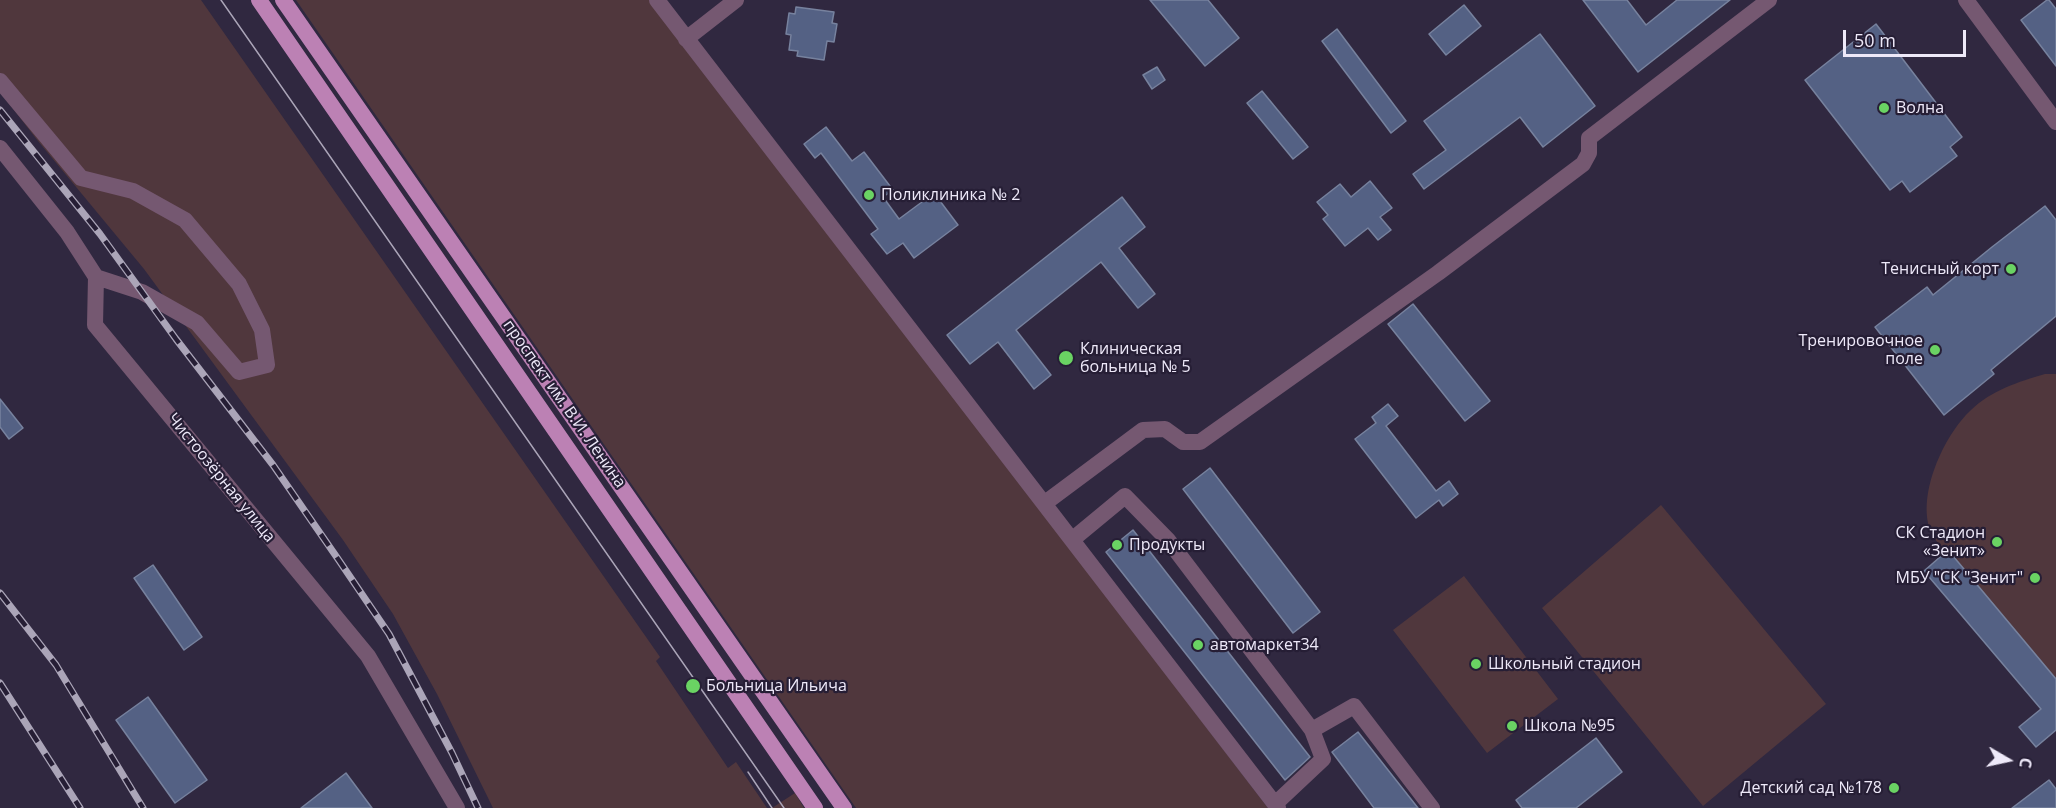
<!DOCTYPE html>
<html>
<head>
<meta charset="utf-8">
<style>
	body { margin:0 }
	#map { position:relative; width:2056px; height:808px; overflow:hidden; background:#302840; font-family:"Open Sans",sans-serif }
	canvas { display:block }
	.north { position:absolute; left:1978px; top:730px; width:60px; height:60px; -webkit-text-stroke:4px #261e35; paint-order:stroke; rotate:99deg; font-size:16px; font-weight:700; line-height:24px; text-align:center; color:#eee9f9 }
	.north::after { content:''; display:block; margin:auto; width:21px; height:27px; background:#eee9f9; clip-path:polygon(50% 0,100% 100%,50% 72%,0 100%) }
	.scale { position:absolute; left:1843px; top:30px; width:123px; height:27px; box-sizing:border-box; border:3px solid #eee9f9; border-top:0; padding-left:8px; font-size:18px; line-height:21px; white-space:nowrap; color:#eee9f9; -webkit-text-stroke:4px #261e35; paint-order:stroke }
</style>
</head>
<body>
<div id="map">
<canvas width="2056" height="808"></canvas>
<div class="north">С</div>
<div class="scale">50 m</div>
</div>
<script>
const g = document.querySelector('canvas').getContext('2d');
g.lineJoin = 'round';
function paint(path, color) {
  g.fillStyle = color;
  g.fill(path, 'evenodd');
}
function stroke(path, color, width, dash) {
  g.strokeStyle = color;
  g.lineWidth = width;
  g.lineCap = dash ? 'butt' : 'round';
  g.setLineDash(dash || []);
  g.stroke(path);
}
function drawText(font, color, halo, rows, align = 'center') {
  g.font = font + ' "Open Sans",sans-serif';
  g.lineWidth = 4.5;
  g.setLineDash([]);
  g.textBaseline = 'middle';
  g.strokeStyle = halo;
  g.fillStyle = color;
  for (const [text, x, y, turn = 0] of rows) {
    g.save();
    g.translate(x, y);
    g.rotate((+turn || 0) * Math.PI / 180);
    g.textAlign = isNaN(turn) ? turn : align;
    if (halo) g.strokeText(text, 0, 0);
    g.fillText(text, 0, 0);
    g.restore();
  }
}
const green = new Path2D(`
	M0 0H201L660 657 656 661 728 768 736 762 767 808H493L437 694 393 614 343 540 144 269 38 141 0 92Z
	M296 0H652L1268 808H856Z
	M2045 374H2056V726L1925 570 1945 551C1940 545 1934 539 1931 532 1916 496 1944 435 1971 410 1992 390 2018 382 2045 374Z
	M1661 505 1826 704 1703 806 1542 608Z
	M1464 576 1558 699 1487 753 1393 630Z
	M795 793 804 808H772Z`);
const building = new Path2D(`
	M1150 0H1208L1239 38 1205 66Z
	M1583 0H1627L1646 25 1677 0H1730L1638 72Z
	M2047 0H2049L2056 9V66L2021 20Z
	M1464 5 1481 26 1446 55 1429 34Z
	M796 7 834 12 832 23 837 24 834 42 827 41 824 60 797 56 798 51 789 50 791 35 786 34 789 13 795 14Z
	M1876 24 1962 137 1950 147 1957 156 1910 192 1902 181 1890 190 1805 80Z
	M1337 29 1406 121 1391 133 1322 41Z
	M1540 34 1595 106 1543 147 1520 117 1424 189 1413 174 1446 150 1424 121Z
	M1157 67 1165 80 1152 89 1143 75Z
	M1262 91 1308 147 1293 159 1247 103Z
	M826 127 852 161 864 152 893 190 883 197 899 219 934 193 958 225 914 258 903 243 887 254 871 234 878 229 821 153 815 158 804 144Z
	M1370 181 1392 208 1380 217 1391 230 1378 240 1368 228 1345 246 1323 219 1328 215 1317 202 1340 184 1351 197Z
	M1122 197 1145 227 1119 248 1155 294 1138 308 1101 262 1016 330 1051 375 1034 389 998 342 970 364 947 335Z
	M2045 206 2056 220V316L1991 370 1994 374 1944 415 1875 327 1927 287 1933 295 1992 247Z
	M1413 304 1490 401 1465 421 1388 324Z
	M0 399 23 428 9 439 0 427Z
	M1388 404 1398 416 1386 426 1436 491 1449 481 1458 494 1443 506 1439 500 1416 518 1355 439 1376 423 1372 417Z
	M1210 468 1320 612 1293 633 1183 489Z
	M1133 530 1310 757 1285 780 1106 552Z
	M1948 550 2056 679V730L2036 747 2019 727 2041 709 1924 571Z
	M153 565 202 637 184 650 134 578Z
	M148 697 207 780 175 803 116 720Z
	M1358 732 1418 808H1374L1332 752Z
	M1596 738 1622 772 1576 808H1522L1516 800Z
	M346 773 372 808H301Z
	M2049 780 2056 789V808H2012Z`);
const minor = new Path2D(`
	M657 0 1278 808
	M686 39 736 0
	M0 81 81 178 133 191 185 220 239 284 262 330 267 365 239 372 197 323 142 292 96 277
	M0 148 67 232 96 277 95 325 368 656 457 808
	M1045 503 1143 430 1165 429 1183 442H1200L1438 273 1583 164 1589 153V138L1769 0
	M1073 539 1125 496 1168 540 1312 730 1323 759 1275 804
	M1312 730 1354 706 1432 808`);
const tertiary = new Path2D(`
	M1966 0 2056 122`);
const primary = new Path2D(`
	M259 0 815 808
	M283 0 844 808`);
const tram = new Path2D(`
	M221 0 784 808
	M748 772 772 808`);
const rail = new Path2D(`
	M0 110 100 234 176 339 273 465 338 559 389 634 452 753 478 808
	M0 593 56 665 143 808
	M0 683 80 808`);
const markers = [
	[1884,108,6,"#6ad363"],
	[869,195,6,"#6ad363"],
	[2011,269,6,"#6ad363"],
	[1935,350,6,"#6ad363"],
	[1066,358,8,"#6ad363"],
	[1997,542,6,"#6ad363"],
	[1117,545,6,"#6ad363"],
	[2035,578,6,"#6ad363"],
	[1198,645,6,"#6ad363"],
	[1476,664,6,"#6ad363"],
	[693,686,8,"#6ad363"],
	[1512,726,6,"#6ad363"],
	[1894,788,6,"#6ad363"]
];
const poiNames = [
	["Волна",1896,108],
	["Поликлиника № 2",881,195],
	["Тенисный корт",1999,269,"right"],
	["Тренировочное",1923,341,"right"],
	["поле",1923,359,"right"],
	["Клиническая",1080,349],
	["больница № 5",1080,367],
	["СК Стадион",1985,533,"right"],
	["«Зенит»",1985,551,"right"],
	["Продукты",1129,545],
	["МБУ \"СК \"Зенит\"",2023,578,"right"],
	["автомаркет34",1210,645],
	["Школьный стадион",1488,664],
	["Больница Ильича",706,686],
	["Школа №95",1524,726],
	["Детский сад №178",1882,788,"right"]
];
const streetNames = [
	["проспект им. В.И. Ленина",564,404,55],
	["Чистоозёрная улица",221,478,51]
];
paint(green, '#50373d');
paint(building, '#546184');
stroke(building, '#77829e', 1.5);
stroke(minor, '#755871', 16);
stroke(tertiary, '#755871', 16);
stroke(primary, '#bc81b4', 16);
stroke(tram, '#aba5b8', 1.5);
stroke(rail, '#aba5b8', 7);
stroke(rail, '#261e35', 4.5, [14]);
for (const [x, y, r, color] of markers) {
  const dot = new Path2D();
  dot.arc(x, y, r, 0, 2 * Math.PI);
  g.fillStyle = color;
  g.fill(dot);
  stroke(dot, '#261e35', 2);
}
drawText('16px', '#eee9f9', '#261e35', poiNames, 'left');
drawText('16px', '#eee9f9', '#261e35', streetNames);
</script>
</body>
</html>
